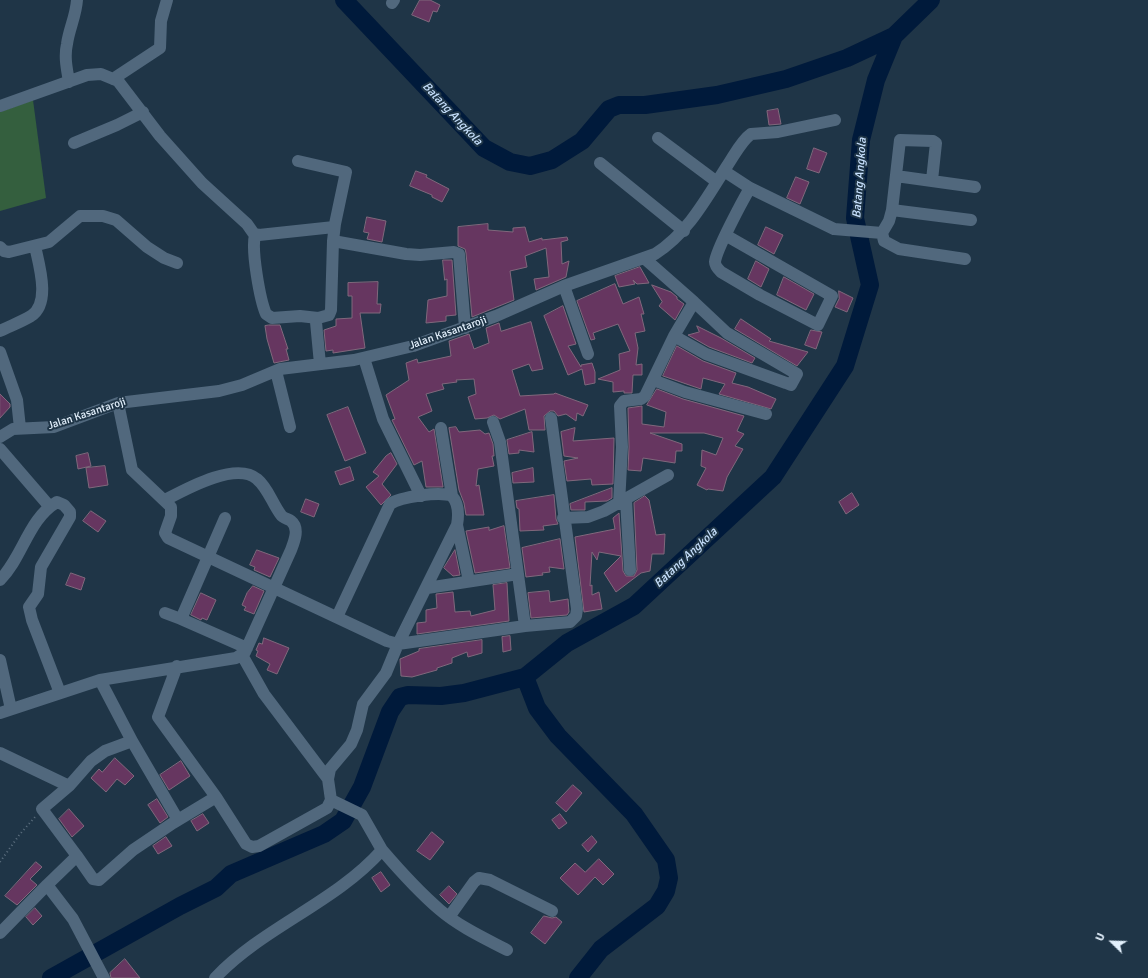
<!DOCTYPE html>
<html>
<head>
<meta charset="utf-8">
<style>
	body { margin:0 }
	#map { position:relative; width:1148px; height:978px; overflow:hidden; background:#1f3547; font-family:Signika,sans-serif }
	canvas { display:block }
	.north { position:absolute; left:1092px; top:922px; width:40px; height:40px; -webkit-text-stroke:3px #1f3547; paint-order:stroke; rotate:293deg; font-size:11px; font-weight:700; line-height:16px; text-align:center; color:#e3f0fc }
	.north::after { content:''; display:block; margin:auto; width:14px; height:18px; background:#e3f0fc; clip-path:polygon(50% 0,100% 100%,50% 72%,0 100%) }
</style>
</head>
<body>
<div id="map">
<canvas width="1148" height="978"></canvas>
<div class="north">U</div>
</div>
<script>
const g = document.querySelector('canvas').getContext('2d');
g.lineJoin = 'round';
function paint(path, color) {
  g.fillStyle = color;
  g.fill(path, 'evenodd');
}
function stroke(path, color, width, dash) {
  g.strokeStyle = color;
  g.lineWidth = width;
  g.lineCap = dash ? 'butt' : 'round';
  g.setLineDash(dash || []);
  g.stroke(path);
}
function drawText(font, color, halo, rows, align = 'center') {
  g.font = font + ' Signika,sans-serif';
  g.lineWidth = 4;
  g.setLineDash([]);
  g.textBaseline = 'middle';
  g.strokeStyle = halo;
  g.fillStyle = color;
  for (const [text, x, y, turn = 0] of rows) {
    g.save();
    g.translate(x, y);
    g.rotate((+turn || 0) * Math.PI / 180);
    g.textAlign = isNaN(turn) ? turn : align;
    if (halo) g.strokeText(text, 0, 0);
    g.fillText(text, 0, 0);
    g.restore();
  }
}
const green = new Path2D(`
	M33 100 46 198 0 211V112Z`);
const river = new Path2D(`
	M344 0 484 148 510 162 530 166 552 160 582 141 609 109 619 105H645L717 95 786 79 847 58 894 36 931 0
	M525 677 537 708 558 736 634 814 666 860 669 878 666 891 657 906 601 949 578 978
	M51 978 180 906 216 888 231 874 324 834 343 821 362 787 390 712 400 697 408 695 441 696 464 693 525 677 567 643 634 606 773 477 845 366 870 285 855 218 861 140 876 80 894 36`);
const building = new Path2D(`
	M420 0H430L440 5 437 12 433 11 429 22 412 15Z
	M778 109 781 124 769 125 767 111Z
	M814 148 827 153 819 173 807 169Z
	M416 171 427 175 426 177 449 189 442 202 432 197V195L410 186Z
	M796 177 809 182 800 204 787 198Z
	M367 217 386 221 382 242 367 239 369 233 364 232Z
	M488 224V230L513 232V228L525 227 529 242 542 238V240L567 237 568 240 561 242 562 264 569 261 566 277 536 290 534 279 549 277 546 248 525 256 527 267 510 271 514 300 472 317 466 253 465 249 458 246V227Z
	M766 227 783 235 774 254 758 245Z
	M443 260H452L456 315 446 316V321L426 323 428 300 447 296V279L445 280Z
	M756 261 769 269 761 287 748 279Z
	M640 267 649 283 637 284 633 280 635 284 619 287 615 276Z
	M784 277 814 294 806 310 777 295Z
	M378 282 377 304H381L380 313H360L365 348 333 353V350L326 351 324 330 336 326V319L352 318V296H348V283Z
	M615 284 623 304 639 297 644 314H641L645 331 635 333 638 348 636 365 642 364V375H633L632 393H624V391L613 392V382L598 379 620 370 619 354 630 351 618 324 593 333 595 339 591 340 577 301Z
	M652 285 671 292 677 297V299L684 304 675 320 659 306 662 302Z
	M839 291 853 298 847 312 835 307 839 299Z
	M563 306 576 344 568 346 581 367V365L592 363 595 372V383L585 385 582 369 568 375 544 316Z
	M741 319 771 339 769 341 808 352 797 366 735 329Z
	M531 322 543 369 532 371 529 364 512 370 520 396 554 394 555 393 588 405 583 416 577 413 576 421 566 414 558 416 554 411H550L544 416 545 430H529L525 409 500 419 494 415 487 418 475 419 468 397 476 394 474 379 456 380 457 382 442 384 444 389 426 394 432 411 418 417 429 432 434 429 443 487H426L422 461 414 465 392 420 395 419 386 395 409 380 406 363 417 359 418 363 451 356 449 341 469 334 474 349 489 343 486 328 499 323 501 331Z
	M269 325H280L288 349H286L289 360 274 363 267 339 265 326Z
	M697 326 721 338 755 358 752 363 709 347 688 335 699 332Z
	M811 330 822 332 816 349 805 345Z
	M677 346 703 361 736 373 732 383 748 387 776 399 771 409 719 394 725 384 703 378 701 389 663 376Z
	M657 389 683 399 744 416 737 431 744 434 735 446 743 449 727 477 723 491 708 489 707 490 697 485 706 468 701 466 702 450 716 455 723 438 704 433H650L682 444V451H676L675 463 643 458 641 471 628 470 629 447 628 408 642 406V424L664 427 666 412 647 405Z
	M0 394 10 404V407L0 418Z
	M348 407 366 453 345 461 327 415Z
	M456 427 459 432 480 430 485 434 489 433 493 444 494 456H492L494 466 478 469 476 486 479 485 484 515H466L464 503 459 490 449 428Z
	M575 428 573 441 614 438 613 484 592 485 591 479 567 481 564 461 578 458 564 456 561 432Z
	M532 432 534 452 519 450V453L509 454 507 440Z
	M88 453 91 466 78 469 76 456Z
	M391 453 397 464 382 484 391 495 381 505 366 487 379 476 373 472 386 456Z
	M105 466 108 485 89 488 86 468Z
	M350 467 354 480 340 485 335 472Z
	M533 468 534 482 513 483 512 473Z
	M612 488V498L607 501 585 502V510H571L570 504Z
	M852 493 859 505 846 514 839 502Z
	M554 495 556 519 558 524 543 526 544 530 520 531 519 509 517 508 516 501Z
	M645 496 649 500 656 535 665 534 664 554H652L650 571 641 573 616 592 604 573 621 556 599 552 597 560 592 552 590 586 592 585V595L599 592 602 609 584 612 575 537 615 529 613 518 619 513 623 571 626 576H634L637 570 634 503Z
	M306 499 319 504 314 517 301 512Z
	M91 511 106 521 98 532 83 521Z
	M504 526 510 568 475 573 466 531 489 527V530Z
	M560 539 564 569 549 567 550 572 542 573 543 575 526 577 522 548Z
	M257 550 279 558 270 577 254 570 255 567 250 565Z
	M455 550 460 575 453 576 444 568Z
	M71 573 85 578 81 590 66 585Z
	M507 583 509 621 417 634V623L426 622V610L437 608 436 594 453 592 455 612 470 611 471 616 495 610 493 585Z
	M253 586 264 591 254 614 244 610 246 607 242 605 247 593Z
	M549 591 550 602 568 599 569 612 567 615 531 618 528 593Z
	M201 593 216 600 207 620 202 618 201 620 191 615Z
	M510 636 511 650 503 652 502 637Z
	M264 638 289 648 277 674 267 670 270 664 256 656 258 651 256 650 259 643 262 644Z
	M482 640V653L468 657 467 652 452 658V663L437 668V670L412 677 401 676 400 659 419 651V649Z
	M115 758 134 776 125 785 117 779 106 792 91 778 99 769 102 772Z
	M181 761 190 776 169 790 160 775Z
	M573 785 582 793 566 812 556 803Z
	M157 799 168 817 160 823 148 805Z
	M69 809 84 826 72 837 59 819Z
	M203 814 209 823 197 831 191 821Z
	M560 814 567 823 559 829 552 820Z
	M432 832 444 842 430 860 417 851Z
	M592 836 597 842 588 852 582 845Z
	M166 837 172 846 158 854 153 846Z
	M599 859 614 874 603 885 595 877 578 895 560 878 575 863 585 872Z
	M36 862 42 867 30 879 37 885 17 905 5 896Z
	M381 872 390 885 381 892 372 878Z
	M449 886 457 894 449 904 440 895Z
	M35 908 42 916 33 925 26 917Z
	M544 916 552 918 556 917 562 922 545 944 531 933Z
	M125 959 140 978H111L110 973Z`);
const path = new Path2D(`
	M0 862 20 834 35 817`);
const minor = new Path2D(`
	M392 3 394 0
	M113 79 160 48 161 21 167 0
	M69 82C67 69 64 57 67 44 69 29 76 16 77 0
	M0 106 87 75 101 74 118 81 160 136 202 183 247 224 254 234 259 235 334 227
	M658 138 717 182
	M74 143 117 125 143 112
	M298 161 346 172 335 224 333 241 406 254 420 255 454 252 459 254 465 328
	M600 163 684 231
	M724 171 750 188 834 229 882 233 884 241 899 249 965 259
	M896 176 975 187
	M892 210 971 220
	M882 233 889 221 892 210 900 140 933 141 936 143 932 180
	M255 235C251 250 260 300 266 314L272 318 300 316 318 318
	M727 236 832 296 818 325 760 295 721 272C718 269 715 266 715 262 716 250 743 200 750 188
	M0 247 4 251 9 252 49 242 80 216H103L116 220 147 247 164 258 177 263
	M564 286 588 354
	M0 331C10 326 21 322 31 316 51 303 39 265 35 246
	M674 336 706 354 786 383 791 385 797 374 727 333 694 302
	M0 352 17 400 20 428
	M364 358 383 419 421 496
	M320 364 316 322 318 318 329 315 331 310 333 241
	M276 371 290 427
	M653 380 685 392 766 414
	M118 403 132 470 171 507V516L165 533 168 538 387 641 398 644 525 626 570 622 576 616 577 609 551 418
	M493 422 500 442 525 626
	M441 428 452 496
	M0 437 13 429 54 427 118 403 219 391 242 385 280 369 354 360 413 346 496 316 564 286 655 254C688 233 706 199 727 166 734 156 741 141 751 134L778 132 835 120
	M0 449 50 507
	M626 500 630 570
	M619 504 622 447 620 406 624 401 641 399 645 396 674 336 694 302 644 258
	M225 518 181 619 247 648
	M563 518 588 517 604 511 668 475
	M457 525 469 581
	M0 580C23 557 28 519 57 502L64 505 70 512V517L41 567 38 594 29 607 32 620 60 693
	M427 588 518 574
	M165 613 181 619
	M242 655 264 694 328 779
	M0 660 11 709
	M177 666 158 717 216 797
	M100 680 132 741
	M0 713 100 680 236 658 245 652 291 550C294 542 300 528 291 521 288 519 283 518 281 515 272 503 268 488 257 479 236 461 186 489 165 500
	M0 753 69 786
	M382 850C400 871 419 892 440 910 460 927 484 938 507 950
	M77 856 42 809 69 786 91 761 105 751 132 741 178 820
	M47 885 77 856 93 879 99 880 133 850 173 823 216 797 246 844 252 847 259 846 327 808 331 800 328 779 330 769 351 744 357 730 363 704 386 673 398 644 457 525C459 514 459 504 452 496 440 491 400 497 390 504L337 617
	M449 917 474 882 479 878 490 880 552 911
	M0 933 47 885 73 919 104 978
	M215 978C263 927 335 903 382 850L362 815 331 800`);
const streetNames = [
	["Jalan Kasantaroji",448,333,-19],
	["Jalan Kasantaroji",87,414,-18]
];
const waterNames = [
	["Batang Angkola",452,114,47],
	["Batang Angkola",860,178,-86],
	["Batang Angkola",686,558,-43]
];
paint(green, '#345f3e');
stroke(river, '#001a3b', 18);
paint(building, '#663660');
stroke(building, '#80687c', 1);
stroke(path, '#5c6f7f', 2, [1, 3]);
stroke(minor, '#51687d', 12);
drawText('11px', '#e3f0fc', '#1f3547', streetNames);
drawText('italic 12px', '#c7e0fd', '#1f3547', waterNames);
</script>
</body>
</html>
